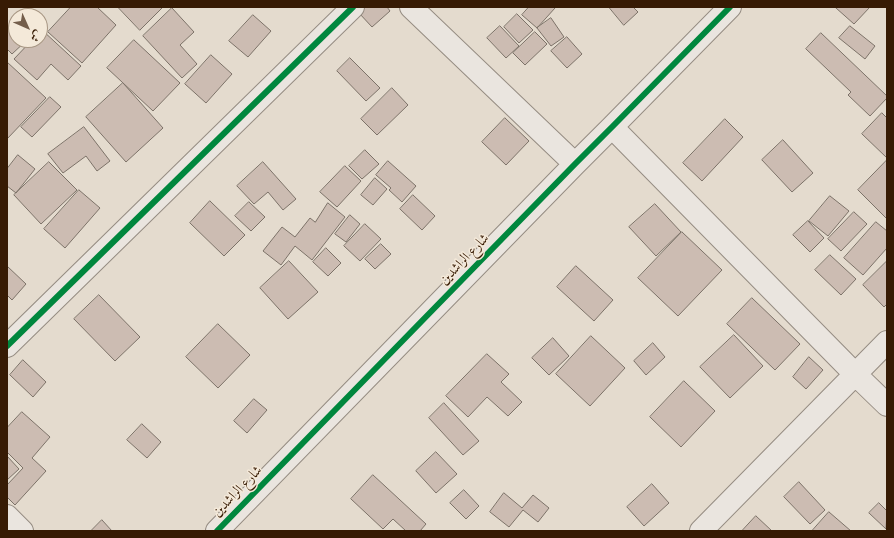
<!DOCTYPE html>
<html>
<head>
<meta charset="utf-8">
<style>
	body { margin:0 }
	#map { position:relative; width:894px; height:538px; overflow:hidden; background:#e4dbce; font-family:"IM FELL DW Pica",Amiri,serif }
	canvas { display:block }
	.frame { position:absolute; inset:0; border:8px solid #371b04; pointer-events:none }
	.north { position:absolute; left:8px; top:8px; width:40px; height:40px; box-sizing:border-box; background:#f4e9d9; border:1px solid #a89784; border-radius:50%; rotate:135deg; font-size:11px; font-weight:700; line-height:16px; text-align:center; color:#371b04 }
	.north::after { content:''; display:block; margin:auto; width:14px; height:18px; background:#745e4b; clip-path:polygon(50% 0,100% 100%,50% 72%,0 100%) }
</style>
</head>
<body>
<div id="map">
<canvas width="894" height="538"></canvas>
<div class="frame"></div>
<div class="north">ش</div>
</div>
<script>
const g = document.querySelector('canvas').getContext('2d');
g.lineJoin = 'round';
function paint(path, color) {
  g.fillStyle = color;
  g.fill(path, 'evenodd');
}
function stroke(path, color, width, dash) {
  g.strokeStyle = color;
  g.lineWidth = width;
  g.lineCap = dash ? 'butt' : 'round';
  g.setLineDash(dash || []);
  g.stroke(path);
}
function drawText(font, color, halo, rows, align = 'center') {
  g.font = font + ' "IM FELL DW Pica",Amiri,serif';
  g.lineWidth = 3;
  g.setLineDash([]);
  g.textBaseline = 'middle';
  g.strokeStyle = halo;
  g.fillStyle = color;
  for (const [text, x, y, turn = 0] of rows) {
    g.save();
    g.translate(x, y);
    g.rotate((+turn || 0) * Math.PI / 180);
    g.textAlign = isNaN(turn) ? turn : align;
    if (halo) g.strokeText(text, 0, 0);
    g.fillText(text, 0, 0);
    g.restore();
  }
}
const building = new Path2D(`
	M71 7H97L116 25 82 63 48 32Z
	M118 7H163L140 30Z
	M366 7H387L390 11 372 27 359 13Z
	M529 7H553L555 8 537 28 522 15Z
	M609 7H633L638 12 624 25Z
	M838 7H870L854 24 836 8Z
	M172 8 194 32 180 45 197 64 182 78 143 36Z
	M517 14 533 30 519 43 504 27Z
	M253 15 271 31 248 57 229 41Z
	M551 18 564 37 551 46 537 28Z
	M16 19V40H27L12 54 7 49V28Z
	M500 26 519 46 506 58 487 38Z
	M850 26 875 46 865 59 839 38Z
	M42 30 81 66 68 80 51 64 37 80 14 59 32 40H40V31Z
	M535 32 547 44 525 65 513 53Z
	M821 33 887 96V98L870 116 848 95 851 92 806 49Z
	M567 37 582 54 567 68 551 51Z
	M134 40 180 83 153 111 107 68Z
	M211 55 232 74 206 103 185 84Z
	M350 58 380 88 366 101 337 71Z
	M7 62 46 98 7 139Z
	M123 83 163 128 126 162 86 117Z
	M392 88 408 105 377 135 361 119Z
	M50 97 61 107 32 137 21 127Z
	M882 113 887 118V158L862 134Z
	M505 118 529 141 506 165 482 142Z
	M725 119 743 137 702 181 683 163Z
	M84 127 110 161 97 171 86 156 63 173 48 154Z
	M783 140 813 173 792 192 762 160Z
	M365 150 379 164 362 179 349 166Z
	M18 155 35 169 16 193 7 186V169Z
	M887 160V219L858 190Z
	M388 161 416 186 402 202 389 190 391 188 376 175Z
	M49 162 77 190 41 224 14 195Z
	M263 162 296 199 283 210 268 192 254 204 237 186Z
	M345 166 361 181 337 207 320 192Z
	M375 178 387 189 373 205 361 195Z
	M79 190 100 208 65 248 44 229Z
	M413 195 435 216 422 230 400 209Z
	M830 196 849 211 828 236 809 221Z
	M210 201 245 235 224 256 190 223Z
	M249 202 265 217 251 231 235 216Z
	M328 203 345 217 312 260 295 246 281 265 263 251 282 227 295 237 310 218 315 222Z
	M655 204 681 232 656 256 629 227Z
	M854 212 867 224 841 251 828 239Z
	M350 215 360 224 346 242 335 234Z
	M808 221 824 238 810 252 793 235Z
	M876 222 887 231V248L863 275 844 258Z
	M365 224 381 239 360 261 344 246Z
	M682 232 722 270 678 316 638 278Z
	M381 244 391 254 375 269 365 259Z
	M326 248 341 263 328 276 313 262Z
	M830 255 856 279 841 295 815 270Z
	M289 261 318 292 288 319 260 288Z
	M887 261V304L884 307 863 285Z
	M7 266 26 284 12 300 7 295Z
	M576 266 613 300 594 321 557 287Z
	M99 295 140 337 115 361 74 319Z
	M752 298 800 344 775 370 727 324Z
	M218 324 250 355 218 388 186 357Z
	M734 335 763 366 730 398 700 367Z
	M591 336 625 368 590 406 556 374Z
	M553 338 569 356 549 375 532 358Z
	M653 343 665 357 646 375 634 361Z
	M487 354 509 374 501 382 522 402 508 416 487 397 468 417 446 396Z
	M809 357 823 370 806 389 793 377Z
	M23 360 46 382 33 397 10 375Z
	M684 381 715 411 681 447 650 417Z
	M254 399 267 410 247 433 234 421Z
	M444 403 479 441 463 455 429 418Z
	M22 412 50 437 32 458 46 471 15 505 7 497V485L23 468 7 452V428Z
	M142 424 161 442 147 458 127 440Z
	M436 452 457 474 436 493 416 471Z
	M7 456 19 469 7 480Z
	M373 475 426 524 420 531H406L393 519 383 529 351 499Z
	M799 482 825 510 810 524 784 497Z
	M652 484 669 503 644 526 627 507Z
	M464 490 479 506 466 519 450 503Z
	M504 493 522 508 533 495 549 508 538 522 523 510 509 527 490 512Z
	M879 503 887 511 886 529 869 513Z
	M829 512 851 531H812Z
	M756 516 772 531H742Z
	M102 520 112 531H91Z`);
const minor = new Path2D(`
	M411 7 575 164
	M612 127 855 374 887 405
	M7 346 353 7
	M7 516 22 531
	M217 531 575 164 612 127 730 7
	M701 531 887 342`);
const cycleway = new Path2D(`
	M7 346 353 7
	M217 531 575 164 612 127 730 7`);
const streetNames = [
	["شارع الراشدين",465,260,-46],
	["شارع الراشدين",238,492,-46]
];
paint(building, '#ccbcb2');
stroke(building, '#7c7268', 1);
stroke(minor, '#958c82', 24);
stroke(minor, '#eae5df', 22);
stroke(cycleway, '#00873e', 6);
drawText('14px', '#371b04', '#f4e9d9', streetNames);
</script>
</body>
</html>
